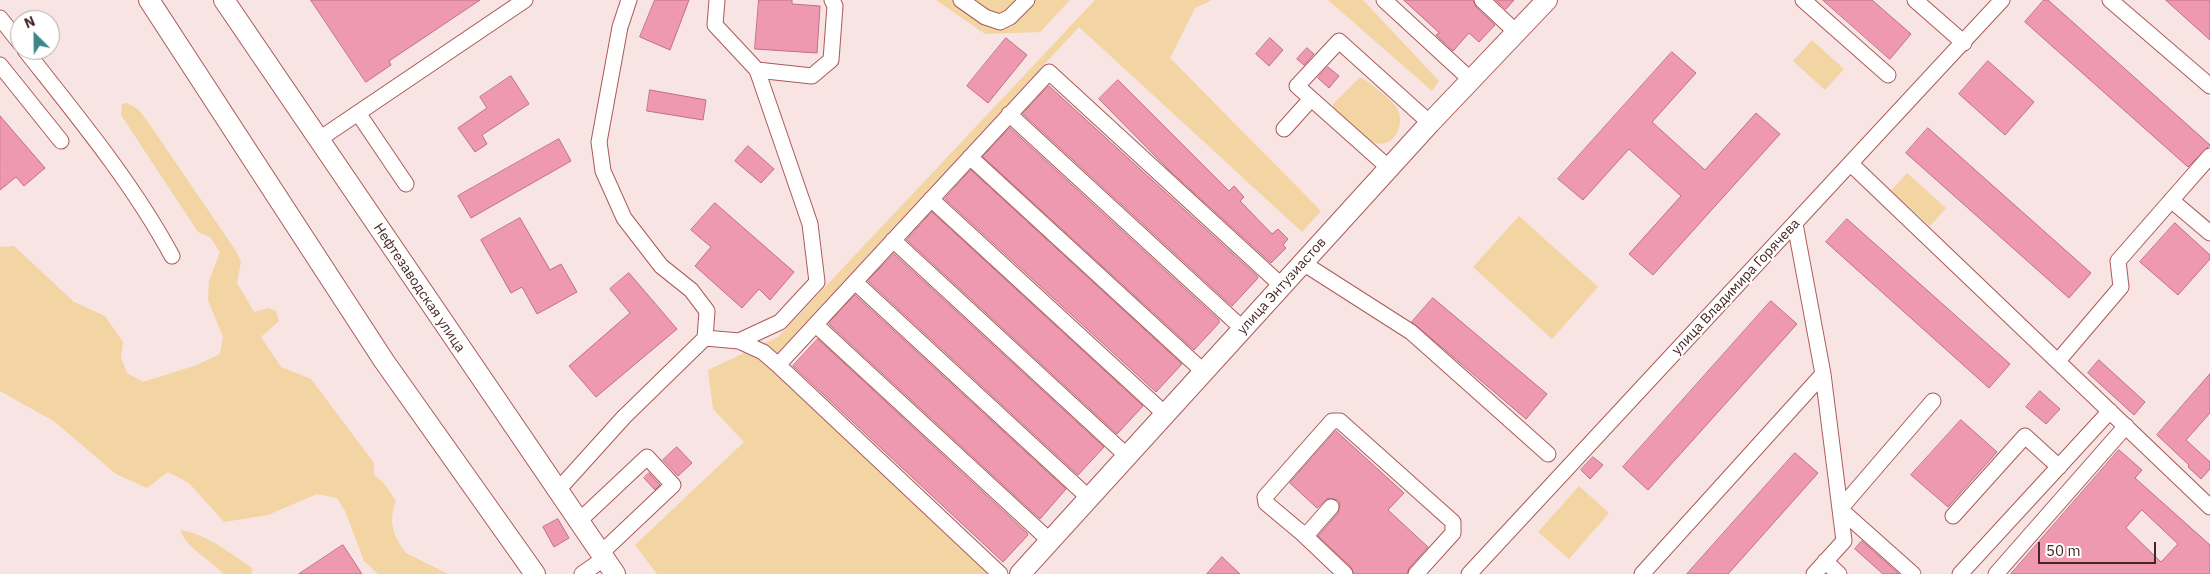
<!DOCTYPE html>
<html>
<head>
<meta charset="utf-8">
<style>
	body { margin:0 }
	#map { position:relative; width:2210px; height:574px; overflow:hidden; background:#f7e4e3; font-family:"IBM Plex Sans",sans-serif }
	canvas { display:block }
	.north { position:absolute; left:10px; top:10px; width:50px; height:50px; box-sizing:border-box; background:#fff; border:1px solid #b6a8a7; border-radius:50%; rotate:337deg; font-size:14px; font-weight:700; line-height:20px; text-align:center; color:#482524 }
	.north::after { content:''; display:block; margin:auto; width:18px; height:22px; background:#3e858b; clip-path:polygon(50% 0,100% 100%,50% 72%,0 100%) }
	.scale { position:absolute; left:2038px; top:542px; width:118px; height:22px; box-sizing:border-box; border:2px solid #482524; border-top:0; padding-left:6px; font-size:15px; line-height:18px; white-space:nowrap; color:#482524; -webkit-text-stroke:4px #fff; paint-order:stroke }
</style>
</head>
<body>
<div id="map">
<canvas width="2210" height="574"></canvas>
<div class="north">N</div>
<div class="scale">50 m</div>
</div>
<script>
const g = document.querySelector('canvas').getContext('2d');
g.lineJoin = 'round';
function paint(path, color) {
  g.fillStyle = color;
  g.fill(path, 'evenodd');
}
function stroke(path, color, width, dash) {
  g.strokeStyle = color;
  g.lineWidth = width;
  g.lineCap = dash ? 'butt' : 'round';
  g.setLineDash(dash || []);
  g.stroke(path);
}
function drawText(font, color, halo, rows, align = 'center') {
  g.font = font + ' "IBM Plex Sans",sans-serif';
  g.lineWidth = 4;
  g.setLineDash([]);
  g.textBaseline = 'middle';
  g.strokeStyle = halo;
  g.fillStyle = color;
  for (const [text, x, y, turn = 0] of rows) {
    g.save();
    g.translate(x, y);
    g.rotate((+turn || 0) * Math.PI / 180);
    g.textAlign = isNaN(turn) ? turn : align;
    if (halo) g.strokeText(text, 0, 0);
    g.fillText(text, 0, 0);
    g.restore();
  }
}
const green = new Path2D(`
	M936 0H1070L1040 32 985 34Z
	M1095 0H1212L1195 8 1170 58 1321 211 1302 232 1079 27 768 363 998 574H657L635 545 744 442 713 409 708 370 778 337Z
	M1328 0H1363L1439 81 1432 91Z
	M1812 40 1844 69 1825 90 1793 61Z
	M1360 77 1364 79C1374 87 1389 97 1396 107 1401 114 1401 123 1398 130 1383 168 1333 116 1333 104Z
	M127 103 138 109 148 122 236 251 241 262 237 283 254 312 269 308 276 311 279 321 261 337 281 367 311 379 374 463V475L383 482 396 501C388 520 393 537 406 553L448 574H378L364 561 346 513 337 498 317 494 268 515 224 522 189 483 168 472 147 488 116 474 55 422 0 391V247L14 246 74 302 105 316 123 342 121 358 127 373 143 382 197 365 220 354 223 337 208 300 209 281 220 252 210 237 198 232 121 115 122 104Z
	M1907 173 1946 208 1930 226 1891 191Z
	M1519 216 1598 287 1552 339 1473 267Z
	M1579 486 1609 513 1569 559 1538 532Z
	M181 530C206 534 232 554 252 568V574H223C213 561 183 546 181 530Z`);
const building = new Path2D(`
	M311 0H480L389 61 391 65 366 82Z
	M655 0H689L670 50 640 37Z
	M759 0H792V4L820 6 817 53 755 49Z
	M1404 0H1473L1476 7 1495 25 1479 42 1469 33 1453 51 1436 35 1439 33Z
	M1496 0H1514L1506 9Z
	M1823 0H1872L1911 34 1890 59Z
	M2044 0H2048L2210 145 2188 167 2025 22Z
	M2166 0H2210V40L2180 13Z
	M1006 38 1027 55 988 103 967 86Z
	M1270 38 1283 50 1269 66 1256 54Z
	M1307 48 1314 54 1304 65 1297 59Z
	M1672 52 1696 73 1652 122 1705 170 1756 113 1780 134 1653 275 1629 254 1681 196 1629 149 1583 200 1558 179Z
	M1988 61 2034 102 2005 135 1959 94Z
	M1328 67 1339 76 1329 88 1318 78Z
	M511 76 529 104 482 135 487 144 475 152 458 128 487 108 480 97Z
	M1118 80 1229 191 1234 186 1244 197 1240 201 1272 234 1278 229 1288 239 1283 245 1286 248 1271 263 1168 169 1099 99Z
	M1049 86 1257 276 1258 278 1232 306 1023 114Z
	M650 90 706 100 703 120 647 111Z
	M0 116 45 168 24 186 16 177 0 190Z
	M1010 128 1219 320V323L1194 350 983 157Z
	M1928 128 2091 273 2069 298 1906 153Z
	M559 139 571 161 471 218 458 196Z
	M748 146 774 169 761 183 735 161Z
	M971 170 1182 364 1156 392 945 199Z
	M715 203 794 272 770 300 759 289 742 308 695 266 711 247 691 230Z
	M932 212 1143 406 1117 434 907 240Z
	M520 218 550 270 561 264 577 292 537 314 522 287 511 293 481 240Z
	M1847 219 2010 364 1989 388 1826 242Z
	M2175 223 2210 255V259L2178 295 2140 262Z
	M894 254 1104 447 1078 475 868 281Z
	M629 273 677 329 596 397 569 366 630 313 610 289Z
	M855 295 1066 489 1040 519 830 325 829 323Z
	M1433 298 1547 394 1526 419 1412 322Z
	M1771 301 1797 324 1648 490 1623 467Z
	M818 339 1027 533 1028 535 1003 562 793 366Z
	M2099 360 2145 402 2134 415 2088 373Z
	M2210 374V413L2186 440 2210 462V469L2201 479 2188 467 2189 465 2157 435Z
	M2040 391 2060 409 2046 424 2026 407Z
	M1961 420 1997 452 1948 507 1911 475Z
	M1336 431 1404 493 1388 510 1428 547 1409 568 1407 574H1354L1351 567 1318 536 1338 513 1340 504 1338 500 1328 498 1317 508 1290 483Z
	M677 447 692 463 678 476 663 460Z
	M2119 450 2142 470 2135 478 2210 545V574H2011ZM2142 510 2178 544 2161 562 2126 528Z
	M1795 453 1818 473 1728 574H1687Z
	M1593 457 1603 465 1590 479 1581 470Z
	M649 473 660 485 655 490 644 478Z
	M558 519 569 538 554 547 543 527Z
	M1862 541 1899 574H1883L1855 549Z
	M343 545 362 574H299Z
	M1222 557 1240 574H1207Z`);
const minor = new Path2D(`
	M961 0 985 17 1000 22 1010 17 1027 0
	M1384 0 1471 80
	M1482 0 1516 32
	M1803 0 1888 75
	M1915 0 1964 43
	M2110 0 2210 86
	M0 18 20 43
	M25 50C77 116 132 182 172 256
	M0 65 61 141
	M757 70 812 76 831 60 835 6 832 0
	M358 113 406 184
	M1009 114 1243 329
	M1284 129 1311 99
	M318 140 525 0
	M970 157 1204 372
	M1851 164 2210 507
	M1389 168 1297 86 1339 41 1430 123
	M931 199 1165 414
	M2171 200 2210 233
	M893 240 1126 455
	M1303 263 1411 332 1548 454
	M855 282 1088 497
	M816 325 1049 540
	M705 338 739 341 780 322 817 282 810 224 757 70 715 25 717 0
	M739 341 763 352 778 365
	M2058 361 2121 287 2118 261 2210 156
	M558 490 624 417 705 338 707 311 691 290 661 266 624 218 603 171 599 142 620 27 629 0
	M1331 507 1310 531 1303 534 1266 503 1265 497 1332 421H1340L1453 522V533L1416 574
	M1953 516 2025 436 2059 467
	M579 521 647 457 673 485 601 553
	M1303 534 1345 574
	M1825 561 1839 574
	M582 574 605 558
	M1000 574 778 365 1049 72 1282 286
	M1469 574 2002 0
	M1642 574 1823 374 1795 224
	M1814 574 1844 541 1823 374
	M1913 574 1840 509 1933 401
	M1960 574 2110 411
	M1996 574 2126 426`);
const major = new Path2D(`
	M149 0 384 361 535 574
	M224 0 615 574
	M1020 574 1430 123 1547 0`);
const streetNames = [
	["улица Энтузиастов",1282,286,-48],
	["улица Владимира Горячева",1736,287,-47],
	["Нефтезаводская улица",419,288,56]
];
paint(green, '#f2d5a2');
paint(building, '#ef99b0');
stroke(building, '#c06e86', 1);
stroke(minor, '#ac5a59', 17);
stroke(major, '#ac5a59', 22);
stroke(minor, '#fff', 15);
stroke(major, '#fff', 20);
drawText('14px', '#482524', '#fff', streetNames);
</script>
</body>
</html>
